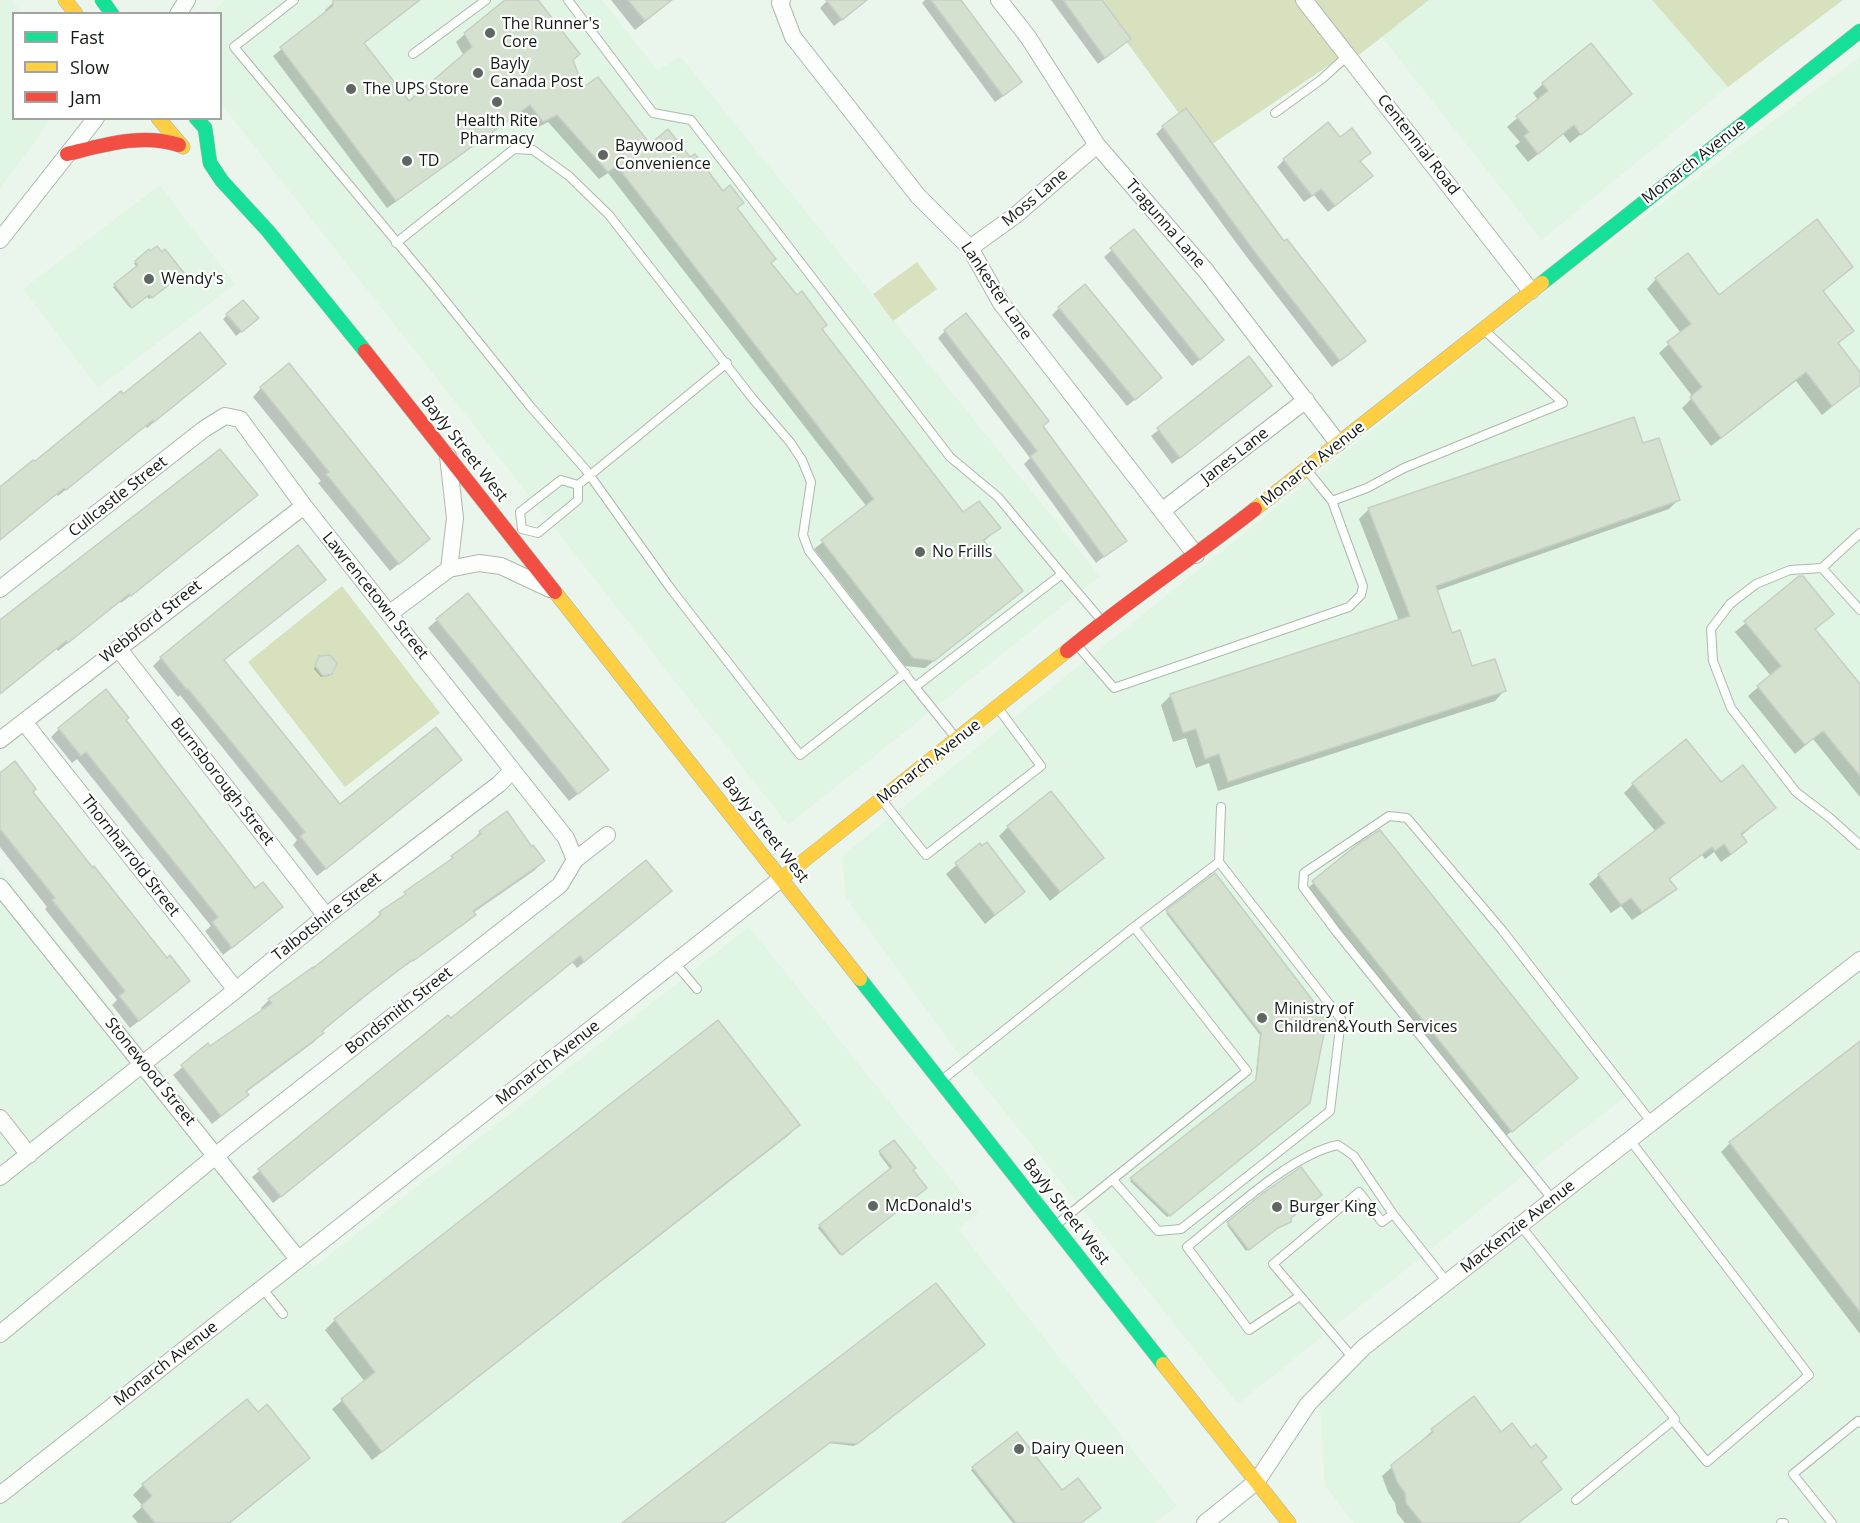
<!DOCTYPE html>
<html>
<head>
<meta charset="utf-8">
<style>
	body { margin:0 }
	#map { position:relative; width:1860px; height:1523px; overflow:hidden; background:#eaf6ec; font-family:"Open Sans",sans-serif }
	canvas { display:block }
	.legend { position:absolute; left:12px; top:12px; width:210px; height:108px; box-sizing:border-box; background:#fff; border:2px solid #a1a4a1; margin:0; padding:8px 10px; list-style:none; font-size:18px; color:#131b14 }
	.legend li { display:flex; align-items:center; gap:12px; height:30px }
	.legend b { width:30px; border:2px solid #a1a4a1 }
</style>
</head>
<body>
<div id="map">
<canvas width="1860" height="1523"></canvas>
<ul class="legend">
<li><b style="height:8px;background:#16e098"></b>Fast</li>
<li><b style="height:8px;background:#ffcf43"></b>Slow</li>
<li><b style="height:8px;background:#f24e42"></b>Jam</li>
</ul>
</div>
<script>
const g = document.querySelector('canvas').getContext('2d');
g.lineJoin = 'round';
function paint(path, color) {
  g.fillStyle = color;
  g.fill(path, 'evenodd');
}
function stroke(path, color, width, dash) {
  g.strokeStyle = color;
  g.lineWidth = width;
  g.lineCap = dash ? 'butt' : 'round';
  g.setLineDash(dash || []);
  g.stroke(path);
}
function drawText(font, color, halo, rows, align = 'center') {
  g.font = font + ' "Open Sans",sans-serif';
  g.lineWidth = 4.5;
  g.setLineDash([]);
  g.textBaseline = 'middle';
  g.strokeStyle = halo;
  g.fillStyle = color;
  for (const [text, x, y, turn = 0] of rows) {
    g.save();
    g.translate(x, y);
    g.rotate((+turn || 0) * Math.PI / 180);
    g.textAlign = isNaN(turn) ? turn : align;
    if (halo) g.strokeText(text, 0, 0);
    g.fillText(text, 0, 0);
    g.restore();
  }
}
const built = new Path2D(`
	M0 0H12L22 13 14 14V118L49 119 39 137 0 188Z
	M225 0H602L658 71 680 56 1100 576 788 825 221 104 220 14H211Z
	M1429 0H1652L1728 87 1542 240 1381 36Z
	M1860 57V1523H1354L1325 1486 1320 1405 1361 1361 1659 1130 1629 1094 1511 1185 1238 1404 954 1048 846 898 842 856 1568 273Z
	M160 185 235 284 98 388 23 289Z
	M0 869 296 1238 313 1268 749 927 978 1213 958 1229 1177 1506 1155 1523H0Z`);
const green = new Path2D(`
	M1096 0H1429L1337 72 1331 64 1205 149Z
	M1652 0H1843L1728 87Z
	M917 262 937 289 893 321 873 294Z
	M342 586 440 713 345 787 248 662Z`);
const shadow = new Path2D(`
	M336 0H406L410 6 363 44 409 104 464 56 456 42 465 34 508 0H526L571 60 583 89 649 146 689 159 736 208 770 263 962 514 999 528 983 542 1021 591 925 668 905 666 814 549 867 507 608 173 599 179 548 122 535 129 521 112 387 208 273 56 325 14V10Z
	M611 0H672L635 30Z
	M828 0H867L834 26 820 8Z
	M925 0H959L1013 89 995 102 922 3Z
	M1051 0H1100L1129 39 1098 64Z
	M1543 84 1630 94 1570 143 1563 134 1528 162 1515 146 1520 142 1507 127 1538 100 1533 93Z
	M1163 127 1283 244 1364 341 1357 348 1332 367 1246 256 1156 134Z
	M1340 139 1369 153 1359 162 1364 183 1328 212 1314 195 1304 202 1277 167 1284 160Z
	M1134 231 1215 347 1192 366 1104 257Z
	M136 262 182 273 149 299 146 295 130 308 113 287 137 268 134 263Z
	M1851 267 1822 292 1852 331 1837 344 1860 375V384L1822 415 1796 381 1711 446 1682 408 1693 397 1659 353 1681 333 1647 289 1656 279 1719 297Z
	M1059 308 1153 385 1127 406 1052 315Z
	M227 315 252 323 236 336 223 319Z
	M945 331 1041 427 1125 540 1096 563 1024 464 1030 458 938 338Z
	M1248 358 1263 392 1172 464 1151 436Z
	M216 371 147 428 145 426 58 496 56 494 0 539V488L123 396Z
	M261 388 419 547 390 571 318 483 321 481 253 397Z
	M1678 500 1669 509 1436 591 1451 635 1471 668 1504 691 1495 701 1218 791 1209 763 1196 768 1186 738 1173 742 1161 705 1171 695 1399 621 1359 519 1369 509Z
	M247 504 121 603 119 601 58 651 56 648 0 694V622Z
	M1800 577 1832 613 1814 630 1860 687V797L1813 739 1795 754 1748 696 1771 676 1735 632Z
	M437 620 598 778 569 801 428 628Z
	M161 658 222 661 339 806 460 760 317 876 293 845 297 840 180 695 178 697 153 666Z
	M318 660 331 673 329 676 321 677 314 669Z
	M124 721 273 915 223 955 205 931 211 926 77 759 72 763 51 737 59 729Z
	M0 775 180 989 130 1028 112 1005 117 1000 45 909 47 907 0 847Z
	M1633 784H1721L1774 808 1741 836 1745 842 1736 851 1721 862 1714 852 1705 859 1702 855 1668 880 1675 889 1665 898 1632 920 1621 906 1611 913 1589 884 1599 875 1656 832 1624 793Z
	M1008 827 1102 858 1050 901 999 836Z
	M480 832 531 849 543 861 535 870 473 913 474 915 466 923 387 979 321 1032 322 1033 314 1042 245 1093 238 1103 212 1124 173 1075 208 1046 210 1048 263 1011 261 1008 269 1000 372 924 371 922 380 914 473 842 472 841Z
	M980 845 1023 892 985 924 946 874Z
	M1359 845 1576 1078 1501 1140 1303 892Z
	M1215 875 1306 1104 1167 1217 1130 1181 1255 1083 1260 1035 1166 913Z
	M663 898 577 968 572 962 273 1203 252 1177 448 1017 450 1020Z
	M718 1022 798 1125 789 1135 372 1460 332 1409 365 1382 325 1330 335 1320Z
	M1860 1048V1334L1721 1152 1730 1143Z
	M893 1142 925 1188 840 1255 818 1228 891 1170 879 1154Z
	M1264 1194 1290 1218 1246 1251 1227 1225Z
	M982 1347 854 1446 828 1443 722 1523H625Z
	M257 1414 308 1458 298 1468 230 1523H138L132 1516 143 1506 133 1495 143 1485Z
	M1432 1431 1501 1434 1539 1462 1560 1489 1519 1523H1405L1397 1513 1395 1503 1388 1492 1382 1476Z
	M1016 1434 1080 1523H1013L971 1470Z`);
const building = new Path2D(`
	M333 0H420L364 43 409 101 472 47 464 33 505 0H538L580 54 573 60 583 87 598 77 650 144 668 129 690 157 695 154 723 191 730 185 744 203 737 208 776 259 771 263 797 295 802 291 827 325 822 329 963 512 979 501 1001 528 983 540 1023 591 934 661 913 658 821 540 874 499 617 166 608 172 557 115 543 122 530 105 396 201 280 47 333 6Z
	M628 0H672L645 21Z
	M826 0H867L842 20Z
	M931 0H961L1022 82 1003 96Z
	M1063 0H1102L1131 39 1105 58Z
	M1591 43 1632 94 1581 135 1574 125 1538 154 1524 136 1529 132 1516 116 1548 91 1542 83Z
	M1186 108 1284 241 1287 239 1366 341 1340 361 1257 255 1162 126Z
	M1328 122 1340 137 1352 128 1371 153 1360 161 1373 176 1335 206 1321 189 1312 196 1283 159Z
	M1817 219 1853 267 1823 291 1854 331 1838 343 1860 372V385L1832 406 1806 372 1721 438 1690 397 1702 387 1667 342 1691 324 1655 278 1688 253 1719 295Z
	M1134 229 1224 340 1200 360 1110 248Z
	M157 246 162 252 165 249 184 273 152 298 149 295 132 308 114 284 138 265 135 261 149 249 150 251Z
	M1085 284 1162 378 1135 400 1058 307Z
	M243 300 259 318 242 332 226 314Z
	M966 313 1049 421 1043 426 1127 541 1104 557 1030 456 1037 451 944 330Z
	M200 332 226 364 154 422 153 420 66 490 64 488 0 540V487L33 460 35 461 121 391 123 394Z
	M1249 356 1272 386 1180 458 1157 428Z
	M289 363 430 539 399 564 326 474 329 472 260 387Z
	M1634 417 1643 443 1659 438 1680 500 1436 586 1452 633 1460 630 1472 666 1495 659 1506 691 1228 782 1219 754 1205 759 1196 729 1183 733 1170 694 1410 616 1368 508Z
	M220 449 258 495 131 596 129 594 68 643 66 641 0 694V620Z
	M298 545 326 580 224 660 340 804 436 727 462 760 326 869 300 836 305 832 188 689 187 690 160 657Z
	M1799 576H1803L1834 614 1815 629 1860 684V776L1823 731 1805 745 1757 686 1781 666 1744 621Z
	M468 593 609 770 578 794 436 619Z
	M330 655 337 663 332 674 323 676 315 666 319 656Z
	M106 689 129 718 126 720 255 888 263 882 283 907 232 948 212 922 218 917 86 752 81 756 58 728Z
	M1686 739 1721 782 1743 765 1776 808 1741 834 1747 842 1731 854 1724 844 1715 851 1712 847 1669 879 1677 889 1642 912 1631 898 1621 905 1598 874 1665 823 1632 783Z
	M15 761 36 789 33 792 93 868 94 866 167 958 170 955 190 981 139 1021 119 996 125 991 52 900 55 898 0 829V773Z
	M1051 791 1104 858 1060 892 1007 826Z
	M507 811 532 847 533 845 545 861 473 911 476 915 413 961 412 960 361 999 322 1031 324 1033 246 1091 249 1095 221 1116 181 1065 208 1043 210 1046 272 1003 268 999 313 967V968L381 915 379 912 406 894 404 892 453 858 451 856 481 834 479 831Z
	M1380 830 1578 1078 1512 1132 1312 881 1358 844Z
	M987 842 1025 892 995 915 955 863 980 843 982 846Z
	M646 860 672 891 584 962 580 956 281 1197 258 1169 448 1015 451 1018Z
	M1215 873 1327 1019 1310 1103 1170 1216 1130 1178 1256 1080 1261 1033 1166 910Z
	M718 1020 800 1125 382 1452 341 1399 375 1372 334 1319Z
	M1860 1041V1312L1729 1142Z
	M894 1140 916 1168 913 1170 927 1188 842 1255 819 1225 892 1167 879 1151Z
	M1301 1167 1322 1195 1291 1218V1222L1278 1228 1249 1250 1227 1222 1263 1193Z
	M936 1283 985 1345 857 1444 831 1442 723 1523H622Z
	M1474 1396 1501 1432 1512 1423 1531 1448 1536 1444 1547 1457 1541 1462 1562 1489 1518 1523H1422L1406 1503 1405 1493 1397 1482 1391 1465 1433 1432 1431 1429Z
	M247 1399 258 1412 267 1404 310 1458 229 1523H155L141 1506 152 1496 142 1484Z
	M1017 1432 1062 1490 1078 1478 1101 1508 1081 1523H1016L972 1467Z`);
const lane = new Path2D(`
	M294 0 234 47 431 283 530 406 586 470 671 589 800 755 905 673
	M568 0 653 113 691 120 950 457 998 497 1062 574
	M413 54 486 0
	M1275 113 1322 79 1347 56
	M396 243 514 149 533 150 569 176 609 215 753 399 790 442 802 460 811 482 803 535 809 551 915 687 1062 574 1102 621
	M1332 501 1367 488 1404 468 1563 403 1484 330
	M522 529 538 533 578 500V485L727 363
	M522 529 520 512 561 480 578 485
	M1822 568 1860 533
	M1860 610 1822 568 1790 570 1756 584 1730 604 1711 629 1713 661 1731 708 1796 792 1830 818 1860 845
	M1076 644 1114 688 1349 607 1361 595 1363 586 1332 501 1306 469
	M915 687 956 738
	M882 800 926 855 1041 766 998 708
	M1219 862 1221 807
	M675 963 697 989
	M942 1080 1134 927 1247 1071 1056 1225
	M1630 1140 1809 1375 1707 1462 1673 1421
	M1113 1180 1158 1231 1181 1229 1330 1111 1341 1019 1219 862 1134 927
	M1553 1200 1335 930 1303 887 1304 873 1389 816 1407 818 1502 930 1652 1123
	M1520 1225 1675 1419 1576 1500
	M262 1288 283 1314
	M1300 1296 1249 1330 1187 1247C1226 1216 1291 1154 1338 1145L1354 1156 1393 1214
	M1353 1358 1273 1264 1359 1192 1382 1222 1393 1214 1447 1282
	M1781 1523H1784
	M1832 1523 1793 1474 1858 1421 1860 1423`);
const street = new Path2D(`
	M782 0 780 3 793 37 918 196 970 248 1001 303 1196 555
	M999 0 1028 37 1097 145 1206 271 1338 443
	M1304 0 1531 291
	M178 14 187 0
	M0 240 96 118
	M970 248 1016 215 1097 145
	M448 456 455 518 449 569
	M1163 510 1306 400
	M0 589 204 429 225 416 240 419 304 506 566 838 575 860 560 885 236 1139 0 1334
	M389 614 449 569 479 563 501 566 550 589
	M118 648 326 916
	M24 722 236 990
	M0 740 304 506
	M575 860 607 835
	M0 887 298 1259
	M0 1118 29 1155
	M0 1177 236 990 326 916 499 784 512 771
	M0 1495 782 878
	M1205 1523 1257 1481 1308 1404 1364 1347 1860 960`);
const fast = new Path2D(`
	M102 0 112 14
	M196 118 205 128 210 163 222 181 268 231 365 351
	M1542 283 1860 31
	M860 979 1163 1364`);
const slow = new Path2D(`
	M65 0 76 14
	M158 118 183 147
	M1255 509 1542 283
	M555 592 860 979
	M782 878 1067 651
	M1163 1364 1289 1523`);
const jam = new Path2D(`
	M67 154C104 145 142 133 179 145
	M365 351 555 592
	M1067 651C1127 601 1193 558 1255 509`);
const markers = [
	[490,33,6,"#5e6860"],
	[478,73,6,"#5e6860"],
	[351,89,6,"#5e6860"],
	[497,102,6,"#5e6860"],
	[603,155,6,"#5e6860"],
	[407,161,6,"#5e6860"],
	[149,279,6,"#5e6860"],
	[920,552,6,"#5e6860"],
	[1262,1018,6,"#5e6860"],
	[873,1206,6,"#5e6860"],
	[1277,1207,6,"#5e6860"],
	[1019,1449,6,"#5e6860"]
];
const poiNames = [
	["The Runner's",502,24],
	["Core",502,42],
	["Bayly",490,64],
	["Canada Post",490,82],
	["The UPS Store",363,89],
	["Health Rite",497,121,"center"],
	["Pharmacy",497,139,"center"],
	["Baywood",615,146],
	["Convenience",615,164],
	["TD",419,161],
	["Wendy's",161,279],
	["No Frills",932,552],
	["Ministry of",1274,1009],
	["Children&Youth Services",1274,1027],
	["McDonald's",885,1206],
	["Burger King",1289,1207],
	["Dairy Queen",1031,1449]
];
const streetNames = [
	["Centennial Road",1418,145,52],
	["Monarch Avenue",1694,162,-38],
	["Moss Lane",1035,198,-40],
	["Tragunna Lane",1165,224,49],
	["Lankester Lane",996,291,56],
	["Bayly Street West",464,449,52],
	["Janes Lane",1235,456,-38],
	["Monarch Avenue",1313,464,-38],
	["Cullcastle Street",118,497,-38],
	["Lawrencetown Street",375,596,51],
	["Webbford Street",151,622,-38],
	["Monarch Avenue",929,762,-38],
	["Burnsborough Street",222,782,52],
	["Bayly Street West",765,830,52],
	["Thornharrold Street",130,856,52],
	["Talbotshire Street",327,917,-38],
	["Bondsmith Street",399,1011,-38],
	["Monarch Avenue",548,1063,-38],
	["Stonewood Street",150,1072,51],
	["Bayly Street West",1066,1212,52],
	["MacKenzie Avenue",1518,1227,-38],
	["Monarch Avenue",166,1364,-38]
];
paint(built, '#e0f5e3');
paint(green, '#d8e1be');
paint(shadow, '#0003');
paint(building, '#d4e1cf');
stroke(building, '#c6cec5', 1.5);
stroke(lane, '#aeb7b0', 10);
stroke(street, '#aeb7b0', 18);
stroke(fast, '#aeb7b0', 15);
stroke(slow, '#aeb7b0', 15);
stroke(jam, '#aeb7b0', 15);
stroke(lane, '#fcfefc', 8);
stroke(street, '#fcfefc', 16);
stroke(fast, '#16e098', 14);
stroke(slow, '#ffcf43', 14);
stroke(jam, '#f24e42', 14);
for (const [x, y, r, color] of markers) {
  const dot = new Path2D();
  dot.arc(x, y, r, 0, 2 * Math.PI);
  g.fillStyle = color;
  g.fill(dot);
  stroke(dot, '#fff', 2);
}
drawText('16px', '#131b14', '#fff', poiNames, 'left');
drawText('16px', '#131b14', '#fff', streetNames);
</script>
</body>
</html>
